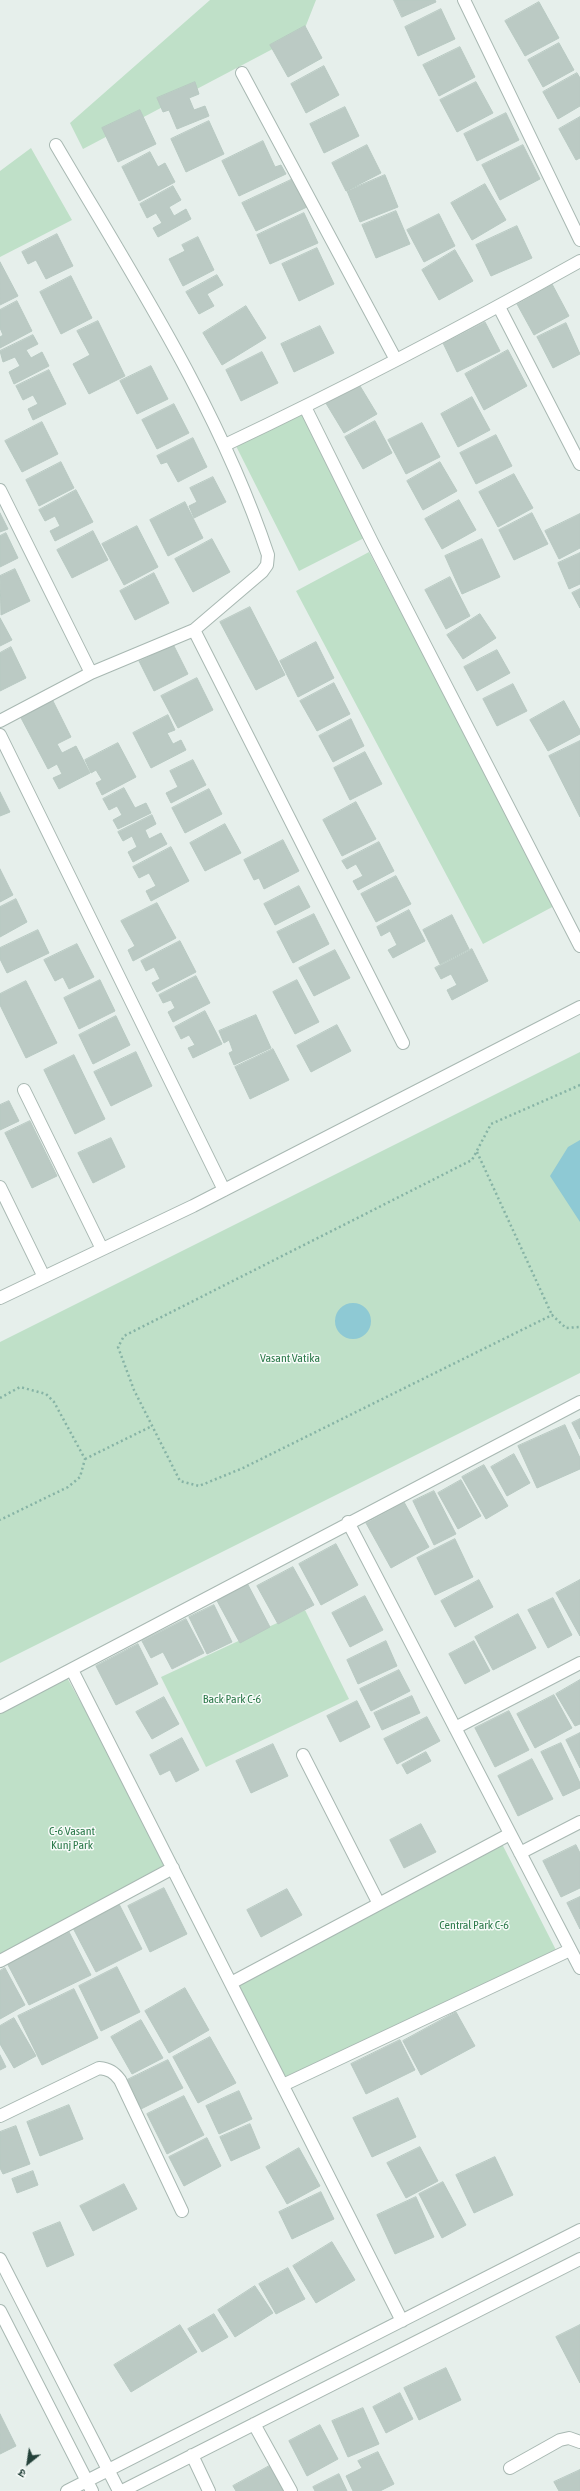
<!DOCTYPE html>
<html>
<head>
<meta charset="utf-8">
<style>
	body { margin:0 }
	#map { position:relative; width:580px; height:2491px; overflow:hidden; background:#e6efeb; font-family:"Asap Condensed","Noto Sans Devanagari",sans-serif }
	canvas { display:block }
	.north { position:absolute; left:8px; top:2443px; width:40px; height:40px; -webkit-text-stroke:3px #f7fbf9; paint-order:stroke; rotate:210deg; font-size:11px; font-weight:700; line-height:16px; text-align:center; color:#24423a }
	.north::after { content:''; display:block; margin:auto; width:14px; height:18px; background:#24423a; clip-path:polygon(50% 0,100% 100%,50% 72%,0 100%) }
</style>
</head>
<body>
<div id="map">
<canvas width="580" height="2491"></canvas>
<div class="north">उ</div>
</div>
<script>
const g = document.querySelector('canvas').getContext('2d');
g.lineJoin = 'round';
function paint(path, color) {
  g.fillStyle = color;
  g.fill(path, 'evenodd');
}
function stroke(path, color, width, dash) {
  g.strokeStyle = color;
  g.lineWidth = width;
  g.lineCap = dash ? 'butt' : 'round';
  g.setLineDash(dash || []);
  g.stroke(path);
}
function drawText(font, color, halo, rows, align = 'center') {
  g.font = font + ' "Asap Condensed",sans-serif';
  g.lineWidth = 3;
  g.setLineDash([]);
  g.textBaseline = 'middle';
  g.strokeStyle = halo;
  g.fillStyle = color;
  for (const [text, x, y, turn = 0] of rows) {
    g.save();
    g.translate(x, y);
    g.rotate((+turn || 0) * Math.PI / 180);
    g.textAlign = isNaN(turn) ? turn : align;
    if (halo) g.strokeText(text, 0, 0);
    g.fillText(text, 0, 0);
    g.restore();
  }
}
const green = new Path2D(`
	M210 0H316L303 33 83 149 70 123Z
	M31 148 72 220 0 257V171Z
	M303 412 366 537 299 571 236 446Z
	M369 552 556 905 483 944 296 591Z
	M580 1052V1373L0 1663V1342Z
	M305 1610 349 1699 206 1767 161 1677Z
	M65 1674 173 1868 0 1961V1707Z
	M501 1842 557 1952 283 2085 231 1983Z`);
const water = new Path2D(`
	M580 1140V1222L550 1176 568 1147Z
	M335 1321a18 18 0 1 1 36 0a18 18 0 1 1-36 0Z`);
const building = new Path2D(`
	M394 0H435L436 2 402 17Z
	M539 2 559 38 525 56 505 21Z
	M441 9 455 39 418 56 405 27Z
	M305 26 322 58 288 77 270 45Z
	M559 43 574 70 543 87 528 60Z
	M460 47 475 77 439 96 423 65Z
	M324 66 339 95 306 113 291 84Z
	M577 73 580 78V106L558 119 543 92Z
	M195 82 199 94 189 98 194 110 205 106 209 116 177 129 169 110 163 112 157 98Z
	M476 82 493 113 457 132 440 100Z
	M345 107 359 136 324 153 310 124Z
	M140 110 156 144 118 162 102 128Z
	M506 113 519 140 477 161 464 134Z
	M580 117V158L576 160 559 129Z
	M209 121 224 154 186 172 171 139Z
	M263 141 275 167 281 165 286 174 239 196 222 161Z
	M367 145 381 173 346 191 332 163Z
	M523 145 540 179 500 200 482 165Z
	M150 152 158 167 165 163 175 182 139 201 122 167Z
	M385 175 398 207 360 222 347 191Z
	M293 179 307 207 256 231 242 203Z
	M485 184 506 220 472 240 451 203Z
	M173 186 181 200 169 207 174 216 186 209 191 219 158 237 153 228 162 223 156 213 147 218 140 204Z
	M396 211 410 244 376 258 362 225Z
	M304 213 318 243 270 264 257 235Z
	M439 214 455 246 424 262 407 230Z
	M517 226 532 258 491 276 476 245Z
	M57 234 73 266 46 279 36 260 28 264 22 252Z
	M198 237 214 270 183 286 169 259 185 251 182 245Z
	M317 248 334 284 299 301 282 264Z
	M455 250 473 281 439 300 422 270Z
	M0 262 18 296 0 305Z
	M217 275 223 285 207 294 214 306 199 314 186 292Z
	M71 276 92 318 61 334 40 292Z
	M552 284 569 316 534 335 517 304Z
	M17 301 32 331 0 348V337L3 335 0 328V310Z
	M246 306 266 338 222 365 203 333Z
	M98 321 125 376 89 394 73 364 90 355 77 331Z
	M485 322 500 351 457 372 443 343Z
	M566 323 580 354 553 368 537 337Z
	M320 326 334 353 294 372 281 344Z
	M33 335 38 344 26 350 31 358 42 352 49 366 14 384 9 372 20 366 15 357 3 362 0 351Z
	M508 350 527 386 484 410 465 374Z
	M262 352 278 383 241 401 226 370Z
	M151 366 168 399 137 414 120 381Z
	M49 370 66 404 33 420 28 409 38 404 33 395 23 400 16 386Z
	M357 381 377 414 344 433 324 400Z
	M472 397 490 430 458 447 441 414Z
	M174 404 189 433 157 449 142 420Z
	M375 421 392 453 363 469 345 437Z
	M42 422 58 454 22 472 5 441Z
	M422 423 440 457 406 474 388 440Z
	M496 435 512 466 476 484 460 453Z
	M193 438 207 467 178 482 167 462 161 464 157 456Z
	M61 462 74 488 39 506 26 480Z
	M440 462 457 491 423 510 407 481Z
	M514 474 533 508 498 527 479 492Z
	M213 477 226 502 194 518 189 506 197 502 190 488Z
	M76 490 93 522 55 541 50 531 60 526 55 516 45 521 39 510Z
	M459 500 476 530 442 549 425 519Z
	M185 502 203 538 168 556 150 520Z
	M0 513 8 529 0 532Z
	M532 513 548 544 514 560 499 530Z
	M580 514V548L559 559 545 531Z
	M137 526 158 567 124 585 102 544Z
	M93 531 108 560 72 578 57 550Z
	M6 533 18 558 0 567V536Z
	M212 539 230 572 193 592 175 559Z
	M482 539 500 577 462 594 445 556Z
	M580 553V584L569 589 558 563Z
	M15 569 30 601 1 615 0 576Z
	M154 573 169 603 135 620 120 591Z
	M450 577 470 616 446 629 425 590Z
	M580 589V608L572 593Z
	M250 607 285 675 256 690 220 622Z
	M480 614 496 638 463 659 447 635Z
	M0 618 12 640 0 646Z
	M316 642 334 678 298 697 280 661Z
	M173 644 188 674 154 691 139 661Z
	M11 647 26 678 0 691V653Z
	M497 650 510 673 477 691 464 667Z
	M197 678 213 710 178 728 161 696Z
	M334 683 350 714 317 731 300 701Z
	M513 684 527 711 497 726 483 699Z
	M52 699 71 737 57 744 62 753 76 746 90 773 59 789 53 778 62 774 57 764 48 769 20 716Z
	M564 701 580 730V734L548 751 530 720Z
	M168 715 175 730 167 733 173 744 181 740 186 750 151 768 133 733Z
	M351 719 364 746 333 762 319 736Z
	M580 741V817L549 756Z
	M118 743 136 777 102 795 96 783 102 780 96 770 91 773 85 760Z
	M365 752 382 784 350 800 334 768Z
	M193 760 206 785 171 803 166 793 178 787 170 771Z
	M124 788 135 808 146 803 151 813 118 829 113 820 122 815 117 806 109 810 103 799Z
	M209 789 222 814 185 833 172 808Z
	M0 792 10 812 0 816Z
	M356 802 376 839 342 856 323 820Z
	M152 815 156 824 145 830 149 839 161 833 167 844 133 862 128 852 137 847 132 836 123 841 118 832Z
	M225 824 241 853 205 871 190 843Z
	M283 840 299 871 264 889 259 878 254 880 244 860Z
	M379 842 394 871 358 890 353 881 363 876 356 864 347 869 342 861Z
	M171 847 189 881 151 901 146 891 156 886 149 873 139 878 133 867Z
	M0 869 13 895 0 902Z
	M396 876 411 904 376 922 361 894Z
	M299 886 310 907 275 925 264 904Z
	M16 899 27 922 0 937V907Z
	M157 903 176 938 133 961 128 950 135 946 121 921Z
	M409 910 425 941 393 958 388 950 397 945 390 931 381 936 377 927Z
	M314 914 329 944 293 963 277 932Z
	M452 915 469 949 440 964 423 930Z
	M38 930 49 953 7 973 0 959V948Z
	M180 941 196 972 157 992 152 983 160 979 154 967 146 971 141 961Z
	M77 944 94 977 69 989 63 977 55 981 44 960Z
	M472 949 488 981 452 1000 447 990 457 985 451 974 441 979 435 968Z
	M335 950 350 978 314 996 299 968Z
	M196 976 210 1003 173 1022 168 1012 175 1008 171 1000 163 1003 159 995Z
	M100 980 115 1011 79 1029 64 998Z
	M297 980 319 1022 295 1034 273 992Z
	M26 981 57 1043 26 1058 0 1005V994Z
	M205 1011 222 1044 193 1058 188 1048 195 1045 189 1035 181 1039 175 1027Z
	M256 1015 271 1048 234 1065 229 1053 233 1051 229 1040 224 1043 219 1031Z
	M116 1016 130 1045 93 1064 79 1035Z
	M337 1025 351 1051 311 1072 297 1046Z
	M273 1049 289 1080 250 1099 235 1067Z
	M136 1052 152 1086 111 1106 94 1072Z
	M74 1055 105 1119 75 1134 44 1070Z
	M9 1101 19 1121 0 1130V1105Z
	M30 1121 57 1176 32 1188 5 1133Z
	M111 1138 125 1167 93 1183 78 1153Z
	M580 1419V1439L572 1423Z
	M565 1425 580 1458V1469L537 1488 518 1446Z
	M514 1454 530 1483 507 1496 491 1467Z
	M484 1465 508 1506 486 1519 462 1477Z
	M461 1480 481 1516 458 1529 438 1493Z
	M434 1491 456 1534 434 1545 413 1501Z
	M404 1502 429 1547 391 1568 366 1523Z
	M455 1539 473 1577 435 1595 417 1558Z
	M336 1544 358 1585 321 1605 299 1564Z
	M293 1567 314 1605 278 1624 257 1586Z
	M479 1580 493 1607 455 1627 441 1601Z
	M580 1580V1636L556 1593Z
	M246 1581 270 1627 240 1643 215 1597Z
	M365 1596 383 1630 350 1647 332 1613Z
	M553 1598 572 1635 548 1648 528 1610Z
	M214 1605 232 1642 207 1654 189 1617Z
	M518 1614 536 1648 493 1670 475 1637Z
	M186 1619 204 1653 172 1669 163 1652 151 1658 142 1641Z
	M386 1641 397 1666 358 1684 347 1660Z
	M474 1641 490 1671 465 1684 449 1654Z
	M138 1644 158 1684 116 1705 96 1666Z
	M399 1670 410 1691 371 1711 360 1689Z
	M580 1680V1724L575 1726 556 1694Z
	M554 1695 572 1728 535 1748 517 1714Z
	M412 1696 420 1713 382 1730 374 1713Z
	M164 1697 179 1724 152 1739 136 1712Z
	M357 1701 370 1727 340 1742 327 1716Z
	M509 1711 529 1750 495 1767 475 1728Z
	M427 1717 440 1741 397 1764 384 1739Z
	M580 1733V1768L566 1740Z
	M182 1738 199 1770 176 1782 170 1770 160 1775 150 1755Z
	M561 1743 580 1783V1788L563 1796 541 1752Z
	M273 1744 288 1776 251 1793 236 1761Z
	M426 1752 431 1761 407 1774 402 1765Z
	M532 1759 553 1799 518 1816 498 1776Z
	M421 1824 436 1852 404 1868 390 1840Z
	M576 1845 580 1853V1888L561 1897 543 1861Z
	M164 1888 187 1934 150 1952 128 1906Z
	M287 1889 302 1915 261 1937 247 1910Z
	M580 1897V1929L567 1903Z
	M119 1904 142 1949 96 1972 73 1928Z
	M69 1932 91 1975 29 2005 7 1963Z
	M117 1967 140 2012 101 2031 79 1986Z
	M5 1968 25 2005 0 2019V1971Z
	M185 1988 209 2030 169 2053 145 2011Z
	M74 1989 98 2038 42 2065 18 2016Z
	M456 2012 475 2046 421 2075 403 2041Z
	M14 2018 36 2056 14 2068 0 2044V2026Z
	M141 2020 163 2058 132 2074 111 2037Z
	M210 2037 236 2083 198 2103 173 2057Z
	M400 2040 415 2070 366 2094 351 2064Z
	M0 2055 6 2067 0 2070Z
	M168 2060 183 2088 141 2109 127 2080Z
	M239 2091 252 2119 219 2134 206 2106Z
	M184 2096 204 2135 167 2154 147 2114Z
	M398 2098 416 2137 372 2157 353 2118Z
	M69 2105 83 2139 40 2156 27 2122Z
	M250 2124 260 2148 231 2161 220 2137Z
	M16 2126 30 2164 3 2174 0 2168V2132Z
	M207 2138 221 2166 184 2186 169 2157Z
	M420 2147 438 2181 406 2198 387 2163Z
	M299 2148 320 2186 287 2204 266 2167Z
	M495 2157 513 2195 474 2213 456 2175Z
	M33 2171 38 2185 17 2193 12 2179Z
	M443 2182 466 2225 442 2238 419 2194Z
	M124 2184 137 2209 93 2231 80 2206Z
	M321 2192 334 2219 292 2239 279 2212Z
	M416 2197 434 2237 395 2254 377 2215Z
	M60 2222 74 2255 47 2267 33 2233Z
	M332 2242 355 2280 316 2303 293 2266Z
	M288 2268 305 2299 276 2314 259 2284Z
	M255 2286 273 2313 235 2337 218 2310Z
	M214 2314 228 2337 202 2352 188 2329Z
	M180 2325 197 2352 131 2392 114 2365Z
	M580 2325V2383L556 2337Z
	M446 2368 461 2400 419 2420 404 2388Z
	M400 2393 413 2419 386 2433 373 2407Z
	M363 2408 379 2444 348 2457 332 2421Z
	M0 2414 16 2446 0 2454Z
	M320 2425 338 2459 307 2476 289 2441Z
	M378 2452 394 2484 380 2491H353L346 2476 362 2468 358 2461Z
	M273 2464 288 2491H236L233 2486Z
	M580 2470V2491H559L554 2482Z
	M339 2474 347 2491H315L313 2487Z`);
const path = new Path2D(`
	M580 1085 491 1124 472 1160 124 1336 118 1347 134 1390 180 1481 199 1486 243 1468 552 1315 566 1328 580 1327
	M477 1152 552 1315
	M0 1398 20 1387 46 1394 54 1402 85 1459 80 1477 68 1487 0 1520
	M85 1459 152 1426`);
const minor = new Path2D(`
	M464 0 580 240
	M242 73 396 360
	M499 307 580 464
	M305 407 372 542 580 946
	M225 445C345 388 464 326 580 261
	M0 490 91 673
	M194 630 403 1043
	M0 721 91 673 194 630 262 572 267 565 268 555C219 408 134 278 56 145
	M0 735 224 1190
	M24 1090 102 1249
	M0 1187 44 1277
	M0 1298 193 1206 580 1007
	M348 1522 580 1968
	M72 1670 402 2321
	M0 1707 580 1402
	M455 1728 580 1663
	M303 1755 379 1904
	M520 1853 580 1822
	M0 1961 173 1868
	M231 1983 510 1834
	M283 2085 570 1950
	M0 2116 99 2068C109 2069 114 2072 120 2080L182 2211
	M0 2259 119 2491
	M0 2311 92 2491
	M254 2424 291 2491
	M192 2455 209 2491
	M510 2468 560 2440 569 2438 580 2442
	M67 2491 580 2230
	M122 2491 580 2259`);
const parkNames = [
	["Vasant Vatika",290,1358],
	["Back Park C-6",232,1699],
	["C-6 Vasant",72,1831],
	["Kunj Park",72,1845],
	["Central Park C-6",474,1925]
];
paint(green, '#bfe0c8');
paint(water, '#8ec9d4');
paint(building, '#bbcac4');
stroke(building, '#b8c9c2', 1);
stroke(minor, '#a8b8b2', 14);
stroke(path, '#86b3a5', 2.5, [2, 3]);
stroke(minor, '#fff', 12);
drawText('12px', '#2d7a4b', '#f7fbf9', parkNames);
</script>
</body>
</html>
